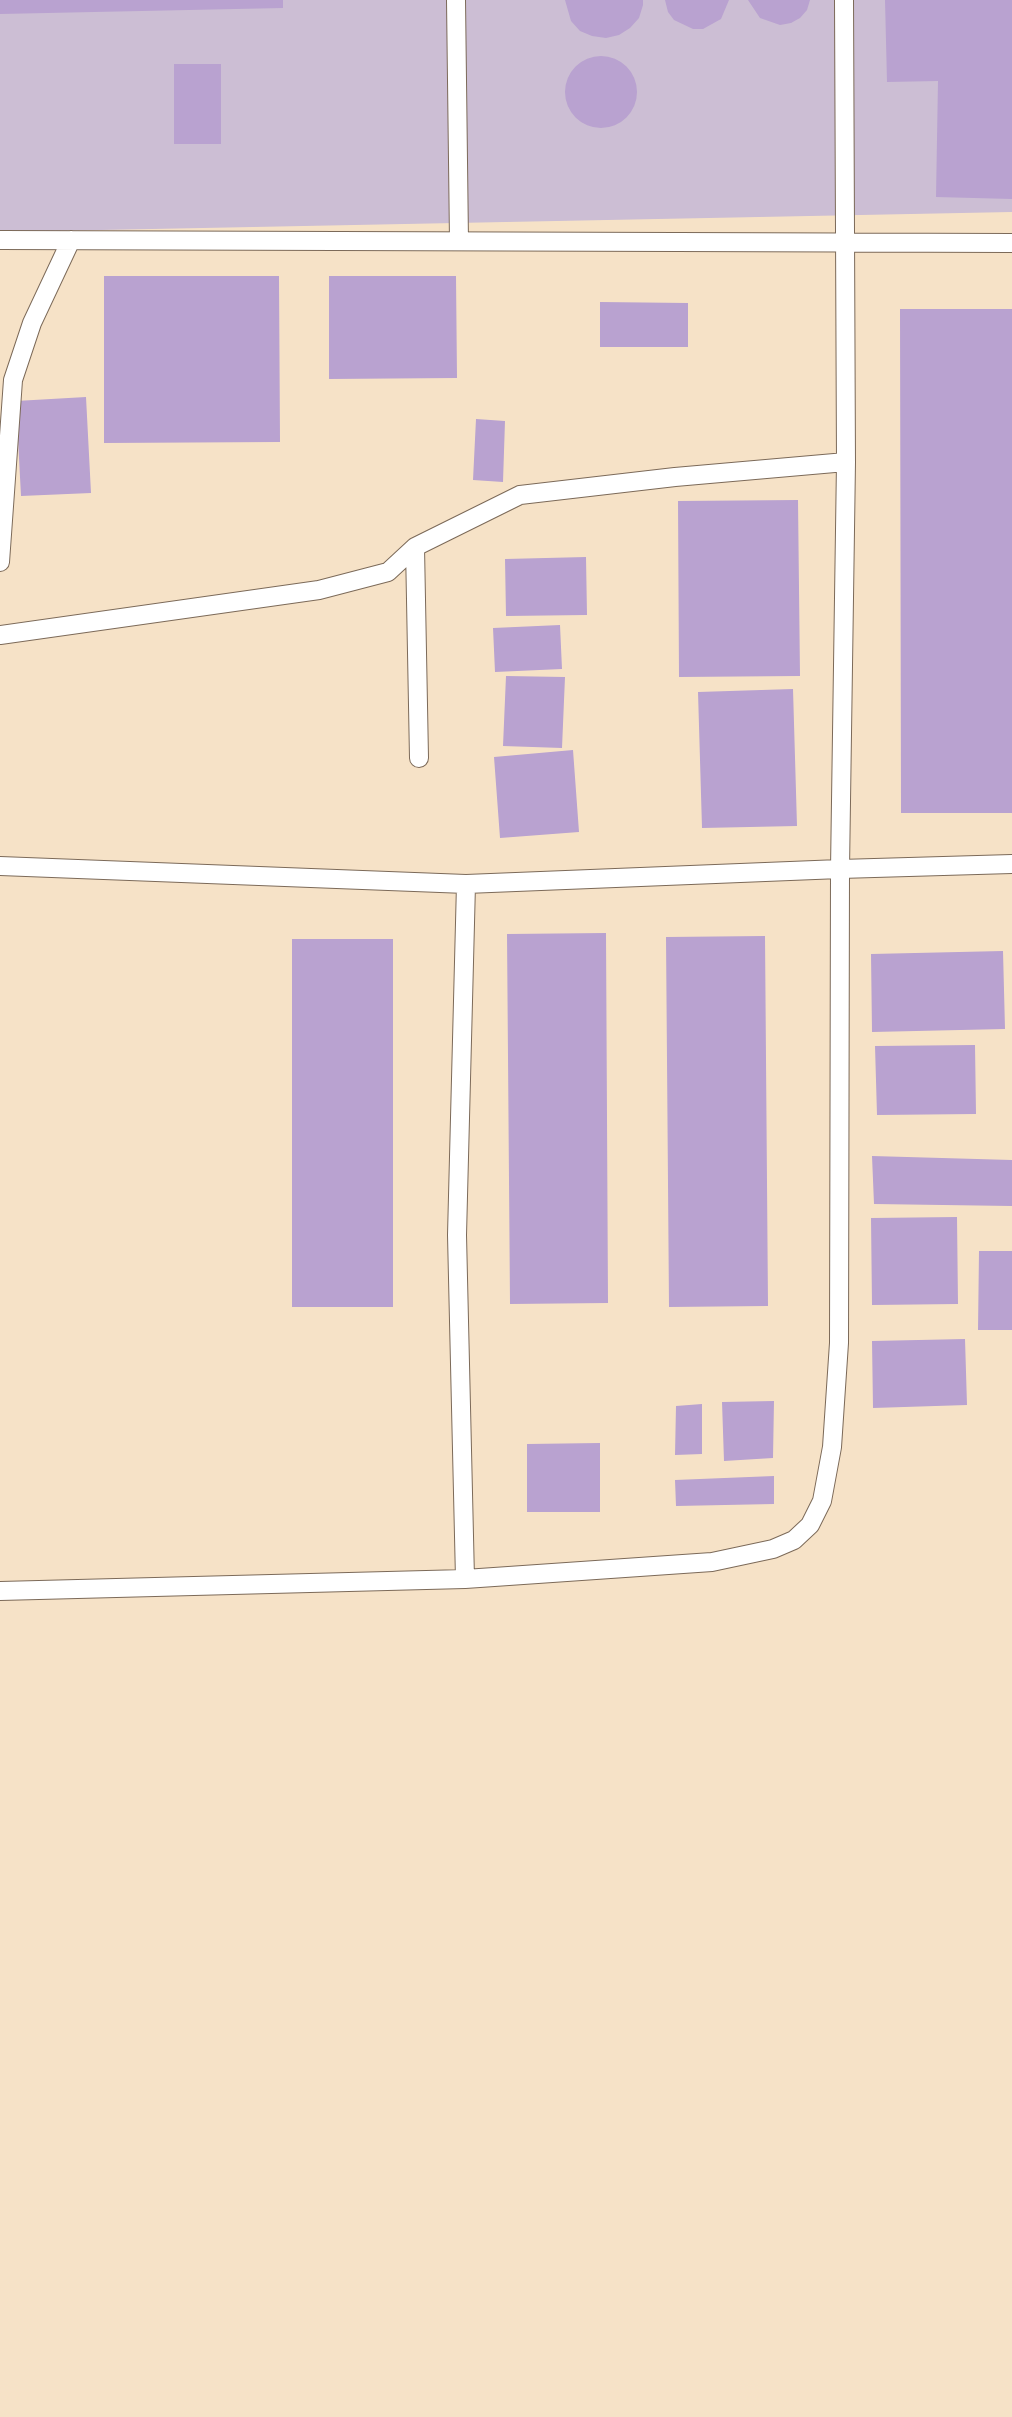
<!DOCTYPE html>
<html>
<head>
<meta charset="utf-8">
<style>
	body { margin:0 }
	canvas { display:block; background:#f6e2c7 }
</style>
</head>
<body>
<canvas width="1012" height="2417"></canvas>
<script>
const g = document.querySelector('canvas').getContext('2d');
g.lineJoin = 'round';
function paint(path, color) {
  g.fillStyle = color;
  g.fill(path, 'evenodd');
}
function stroke(path, color, width, dash) {
  g.strokeStyle = color;
  g.lineWidth = width;
  g.lineCap = dash ? 'butt' : 'round';
  g.setLineDash(dash || []);
  g.stroke(path);
}
const industrial = new Path2D(`
	M0 0H1012V212L0 232Z`);
const building = new Path2D(`
	M0 0H283V8L0 14Z
	M565 0H643V5L639 18 630 28 619 35 606 38 592 36 580 31 571 21Z
	M665 0H729L721 19 703 29H693L674 20 668 12Z
	M748 0H810L807 10 800 18 791 23 780 25 760 18Z
	M885 0H1012V199L936 197 938 81 887 82Z
	M565 92a36 36 0 1 1 72 0a36 36 0 1 1-72 0Z
	M174 64H221V144H174Z
	M104 276H279L280 442 104 443Z
	M329 276H456L457 378 329 379Z
	M600 302 688 303V347H600Z
	M900 309H1012V813H901Z
	M86 397 91 493 21 496 16 401Z
	M476 419 505 421 503 482 473 480Z
	M798 500 800 676 679 677 678 501Z
	M586 557 587 615 506 616 505 559Z
	M560 625 562 669 495 672 493 628Z
	M506 676 565 677 562 748 503 746Z
	M793 689 797 826 702 828 698 692Z
	M573 750 579 832 500 838 494 757Z
	M606 933 608 1303 510 1304 507 934Z
	M765 936 768 1306 669 1307 666 937Z
	M292 939H393V1307H292Z
	M1003 951 1005 1029 872 1032 871 954Z
	M975 1045 976 1114 877 1115 875 1046Z
	M872 1156 1012 1160V1206L874 1204Z
	M957 1217 958 1304 872 1305 871 1218Z
	M979 1251H1012V1330H978Z
	M965 1339 967 1405 873 1408 872 1341Z
	M774 1401 773 1458 724 1461 722 1402Z
	M702 1404V1454L675 1455 676 1406Z
	M600 1443V1512H527V1444Z
	M774 1476V1504L676 1506 675 1480Z`);
const service = new Path2D(`
	M456 0 459 241
	M844 0 846 462 840 869 1012 864
	M0 240 1012 243
	M415 547 419 758
	M0 562 13 380 32 323 71 240
	M0 635 319 590 388 572 415 547 520 495 675 477 846 462
	M0 866 466 884 840 869 839 1343 832 1447 822 1501 810 1525 794 1540 773 1549 712 1562 465 1579 0 1591
	M465 1579 457 1235 466 884`);
paint(industrial, '#ccbed4');
paint(building, '#b9a2d0');
stroke(service, '#7c6a59', 20);
stroke(service, '#fff', 18);
</script>
</body>
</html>
